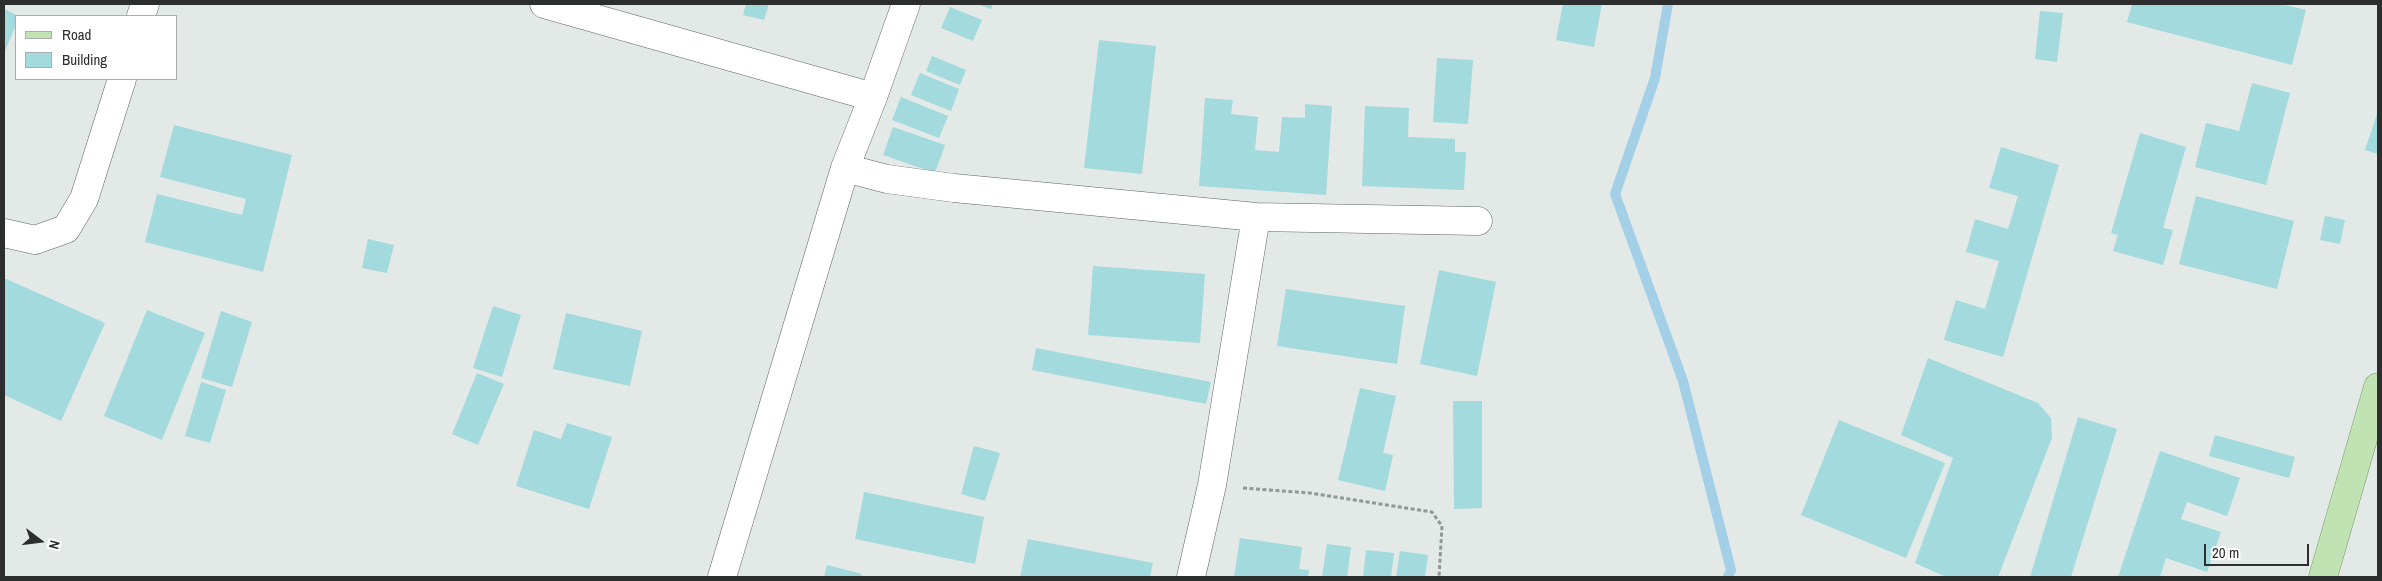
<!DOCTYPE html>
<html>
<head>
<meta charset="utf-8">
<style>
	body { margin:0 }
	#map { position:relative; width:2382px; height:581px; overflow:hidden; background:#e2e9e6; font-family:"Archivo Narrow",sans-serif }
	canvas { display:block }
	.frame { position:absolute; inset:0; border:5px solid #2d2f2e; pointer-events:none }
	.legend { position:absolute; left:15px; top:15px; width:162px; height:65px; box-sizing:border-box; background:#fff; border:1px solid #abacab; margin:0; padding:6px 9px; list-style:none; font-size:15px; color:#2d2f2e }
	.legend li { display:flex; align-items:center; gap:10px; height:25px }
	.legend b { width:25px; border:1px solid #abacab }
	.north { position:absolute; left:15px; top:516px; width:50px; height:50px; -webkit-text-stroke:4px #fff; paint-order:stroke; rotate:105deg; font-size:14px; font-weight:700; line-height:20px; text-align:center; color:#2d2f2e }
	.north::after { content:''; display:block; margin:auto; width:18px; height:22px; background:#2d2f2e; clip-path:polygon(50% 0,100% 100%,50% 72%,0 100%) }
	.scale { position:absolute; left:2204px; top:544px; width:105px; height:22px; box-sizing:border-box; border:2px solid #2d2f2e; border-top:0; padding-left:6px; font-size:15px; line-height:18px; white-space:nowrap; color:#2d2f2e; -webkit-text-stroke:4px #fff; paint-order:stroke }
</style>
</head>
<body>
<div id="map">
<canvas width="2382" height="581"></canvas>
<div class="frame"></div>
<ul class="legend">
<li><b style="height:6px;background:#c1e3b3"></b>Road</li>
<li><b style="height:14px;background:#a2dadd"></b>Building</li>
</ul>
<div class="north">N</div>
<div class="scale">20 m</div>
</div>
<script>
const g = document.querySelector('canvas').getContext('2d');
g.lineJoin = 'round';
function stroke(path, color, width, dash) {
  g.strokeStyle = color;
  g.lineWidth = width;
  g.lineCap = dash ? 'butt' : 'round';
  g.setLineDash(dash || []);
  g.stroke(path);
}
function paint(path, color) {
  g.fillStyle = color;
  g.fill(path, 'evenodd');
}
const stream = new Path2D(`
	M1668 4 1655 78 1615 194 1683 381 1731 570 1728 577`);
const building = new Path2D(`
	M746 4H769L764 20 743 15Z
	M977 4H993L991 9Z
	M1563 4H1602L1594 47 1556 40Z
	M2132 4H2281L2306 10 2292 65 2127 22Z
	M950 7 982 20 973 41 941 28Z
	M4 9 16 15V25L4 53Z
	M2040 11 2063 13 2057 62 2035 59Z
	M1099 40 1156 46 1142 174 1084 168Z
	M932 56 966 70 960 85 926 71Z
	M1437 58 1473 60 1468 124 1433 122Z
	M920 73 959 89 951 111 911 95Z
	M2252 83 2290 93 2266 185 2195 167 2206 123 2239 131Z
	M901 97 948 116 939 138 892 120Z
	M1205 98 1233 100 1231 114 1258 117 1255 150 1279 152 1282 117 1305 118V104L1332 106 1326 195 1199 186Z
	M1365 106 1409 108 1408 137 1455 139V152H1466L1464 190 1362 186Z
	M2378 111V154L2365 150Z
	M174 125 292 155 263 272 145 242 157 194 242 215 246 199 160 177Z
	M893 127 945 145 935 173 883 155Z
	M2140 133 2186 147 2163 228 2173 230 2163 265 2113 251 2118 235 2111 233Z
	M2001 147 2059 165 2003 357 1944 340 1956 300 1985 309 1999 261 1966 252 1975 219 2008 229 2018 196 1989 188Z
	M2196 196 2294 221 2277 289 2179 264Z
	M2325 216 2345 220 2340 244 2320 240Z
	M368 239 394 245 387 273 362 268Z
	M1093 266 1205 274 1200 343 1088 335Z
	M1439 270 1496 282 1477 376 1420 364Z
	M4 278 105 323 61 421 4 395Z
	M1286 289 1405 306 1397 364 1277 346Z
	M493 306 521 315 502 377 473 368Z
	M147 310 205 333 162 440 104 416Z
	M221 311 252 322 232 387 201 378Z
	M566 313 642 331 630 386 553 369Z
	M1036 348 1211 382 1206 404 1032 370Z
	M1928 358 2038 403 2051 418 2052 438 1998 577H1946L1915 563 1953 458 1901 435Z
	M477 373 504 384 478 445 452 434Z
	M201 382 226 390 210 443 185 436Z
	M1360 388 1396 396 1383 453 1393 455 1385 491 1338 480Z
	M1453 401H1482V508L1454 509Z
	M2078 417 2117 429 2071 577H2030Z
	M1839 420 1945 463 1906 558 1801 515Z
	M567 423 612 437 589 509 516 486 534 430 561 439Z
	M2215 435 2295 457 2289 478 2209 456Z
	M974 446 1000 453 985 501 961 494Z
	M2160 451 2240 478 2227 516 2187 502 2181 519 2221 532 2207 572 2166 558 2160 577H2118Z
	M864 492 984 517 975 564 855 539Z
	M1240 538 1302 547 1299 569 1309 570 1308 577H1234Z
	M1028 539 1153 563 1150 577H1020Z
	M1327 544 1351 547 1347 577H1322Z
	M1366 550 1394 553 1391 577H1363Z
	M1400 551 1428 555 1425 577H1396Z
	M827 565 862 574 861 577H824Z`);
const path = new Path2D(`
	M1243 488 1310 493 1432 512 1442 526 1439 577`);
const street = new Path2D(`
	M544 4 873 97
	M141 16 145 4
	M845 168 887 179 954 188 1256 217 1478 221
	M4 233 35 240 66 229 84 199 122 79
	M722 577 845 168 873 97 906 4
	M1191 577 1212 485 1256 217`);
const primary = new Path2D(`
	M2323 577 2378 387`);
stroke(stream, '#a3cfe7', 10);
paint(building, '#a2dadd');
stroke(street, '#5e6462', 29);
stroke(primary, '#739864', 29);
stroke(path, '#929694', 3, [4, 2.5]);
stroke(street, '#fff', 28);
stroke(primary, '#c1e3b3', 28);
</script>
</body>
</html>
